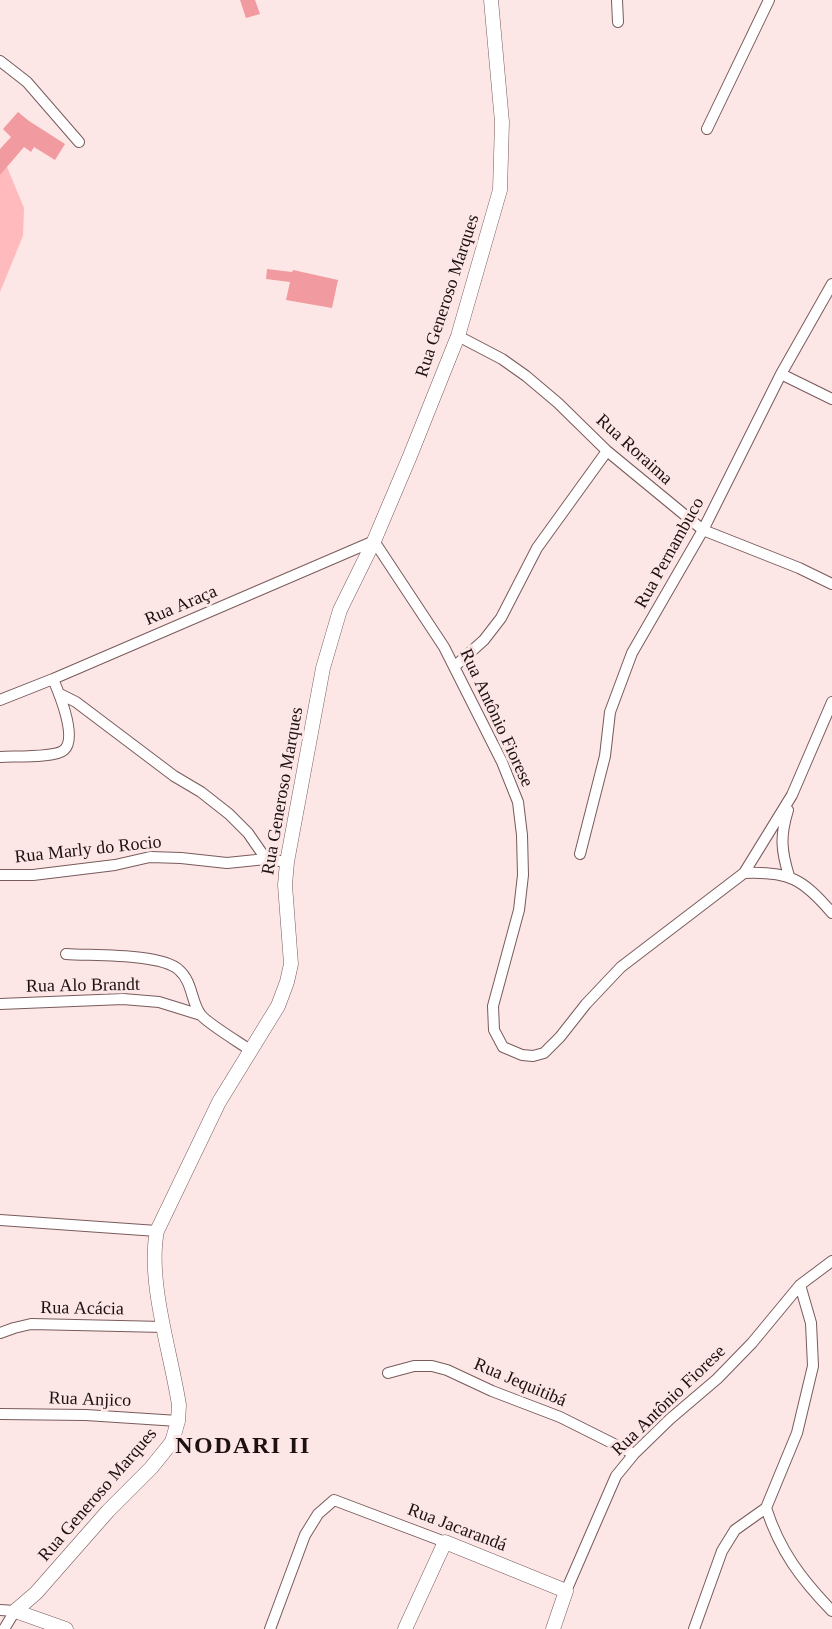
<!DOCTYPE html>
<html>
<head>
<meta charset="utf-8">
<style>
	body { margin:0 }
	canvas { display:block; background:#fce6e6 }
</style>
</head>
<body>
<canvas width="832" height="1629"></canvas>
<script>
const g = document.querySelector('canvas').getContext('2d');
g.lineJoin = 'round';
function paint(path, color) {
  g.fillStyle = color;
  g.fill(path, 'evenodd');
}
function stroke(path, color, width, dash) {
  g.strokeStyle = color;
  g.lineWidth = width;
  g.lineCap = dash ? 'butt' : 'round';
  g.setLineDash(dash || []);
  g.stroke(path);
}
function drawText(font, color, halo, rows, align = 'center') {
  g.font = font + ' "Times New Roman",serif';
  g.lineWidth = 6;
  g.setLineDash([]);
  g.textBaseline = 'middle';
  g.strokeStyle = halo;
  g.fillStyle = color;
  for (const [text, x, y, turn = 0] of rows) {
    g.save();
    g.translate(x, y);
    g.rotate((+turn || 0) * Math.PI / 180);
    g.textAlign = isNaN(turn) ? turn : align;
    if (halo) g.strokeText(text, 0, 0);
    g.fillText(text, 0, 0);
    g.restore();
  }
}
const green = new Path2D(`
	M0 150 24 208 23 236 0 292Z`);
const building = new Path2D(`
	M240 0H255L260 14 246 18Z
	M18 112 29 121 65 144 55 160 34 147 31 152 24 147 0 175V149L11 137 3 129Z
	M267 269 292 272 293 270 338 280 332 308 286 300 290 282 266 279Z`);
const minor = new Path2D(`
	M617 0 618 22
	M0 61 27 82 79 142
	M707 129 769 0
	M458 336 502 359 526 376 558 403 607 451 703 530 799 568 832 584
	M781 374 832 399
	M454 667 484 640 501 618 537 548 607 451
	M60 694 76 702 174 776 201 792 229 814 248 833 266 859
	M0 700 53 679 374 541 444 647 502 762 518 802 522 835 523 875 519 910 493 1006 494 1030 503 1047 522 1055 533 1056 544 1053 560 1037 586 1004 621 967 744 873C789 871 803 879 832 913
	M0 757C13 756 55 758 64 750 78 738 59 693 53 679
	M788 810C780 836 781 850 789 876
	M580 854 605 756 610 712 632 653 703 530 781 374 832 284
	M744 873 792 795 832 702
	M0 875H33L115 865 150 857 181 858 227 863 266 859 287 862
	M66 954C92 956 161 953 179 970 193 982 191 1003 201 1015 207 1023 240 1043 250 1050
	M0 1004 123 999 159 1002 201 1015
	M0 1220 157 1231
	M800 1285 811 1323 813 1366 797 1433 766 1508C780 1551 801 1579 832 1611
	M0 1333 14 1328 31 1324 164 1327
	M388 1373 414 1366H432L447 1370 492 1391 560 1417 634 1454
	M0 1414 86 1415 178 1421
	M566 1591 616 1476 634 1454 670 1419 717 1379 752 1343 800 1285 832 1261
	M0 1610 15 1611 4 1629
	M270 1629 305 1535 318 1514 334 1500 445 1542
	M694 1629 722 1551 735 1530 766 1508`);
const tertiary = new Path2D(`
	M15 1611 36 1593 108 1511 151 1468 172 1442 178 1421 179 1405C171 1353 147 1281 157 1231L219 1102 278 1006 287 982 291 964 285 885 287 862 323 668 340 610 374 541 410 456 458 336 500 190 502 122 491 0
	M15 1611 66 1629
	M405 1629 445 1542 566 1591 553 1629`);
const streetNames = [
	["Rua Generoso Marques",448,296,-72],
	["Rua Roraima",634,450,42],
	["Rua Pernambuco",670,553,-61],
	["Rua Araça",181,606,-23],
	["Rua Antônio Fiorese",496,718,65],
	["Rua Generoso Marques",283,791,-80],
	["Rua Marly do Rocio",88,850,-6],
	["Rua Alo Brandt",83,986,-1],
	["Rua Acácia",82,1309,1],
	["Rua Jequitibá",520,1383,23],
	["Rua Anjico",90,1400,2],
	["Rua Antônio Fiorese",669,1401,-44],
	["Rua Generoso Marques",98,1495,-49],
	["Rua Jacarandá",457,1528,21]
];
const districtNames = [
	["NODARI II",243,1447]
];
paint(green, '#febabd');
paint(building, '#f19a9f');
stroke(minor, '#7a5b5c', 12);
stroke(tertiary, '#7a5b5c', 15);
stroke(minor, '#fff', 10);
stroke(tertiary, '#fff', 14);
drawText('18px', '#1c1011', '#fce6e6', streetNames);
g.letterSpacing = '1.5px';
drawText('bold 24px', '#1c1011', '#fce6e6', districtNames);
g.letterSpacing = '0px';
</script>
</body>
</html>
